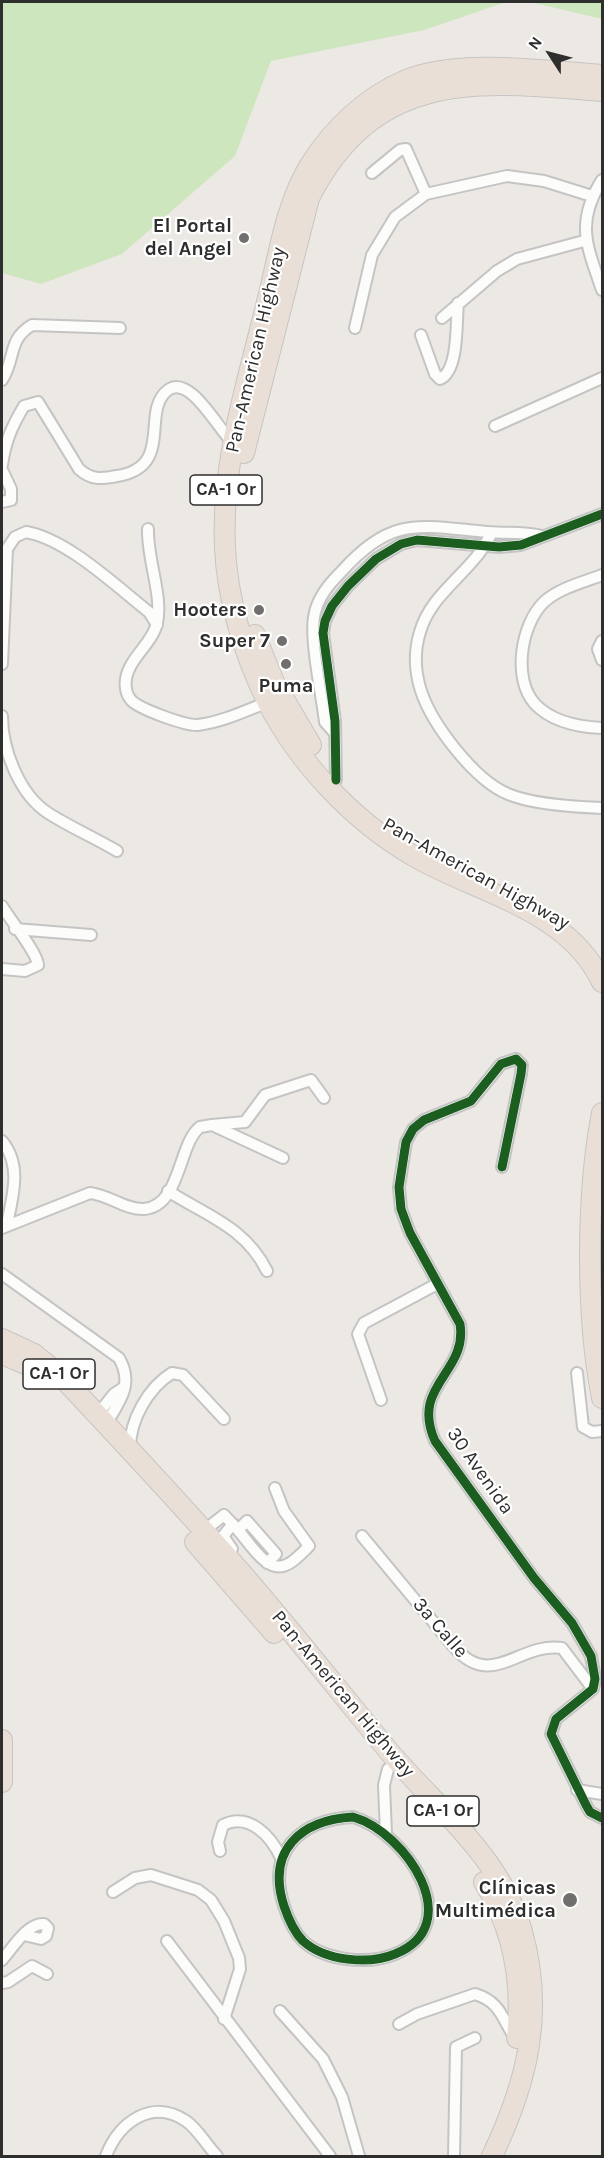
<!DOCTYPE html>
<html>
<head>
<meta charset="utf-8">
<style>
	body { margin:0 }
	#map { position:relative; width:604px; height:2158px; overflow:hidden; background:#ece8e4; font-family:Karla,sans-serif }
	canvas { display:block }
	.frame { position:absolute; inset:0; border:3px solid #2e2e2e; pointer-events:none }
	.north { position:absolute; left:520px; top:24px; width:60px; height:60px; -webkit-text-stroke:4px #fff; paint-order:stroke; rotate:306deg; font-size:16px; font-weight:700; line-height:24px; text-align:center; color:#2e2e2e }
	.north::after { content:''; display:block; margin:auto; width:21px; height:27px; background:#2e2e2e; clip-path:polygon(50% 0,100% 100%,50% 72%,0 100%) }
</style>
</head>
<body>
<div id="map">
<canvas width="604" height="2158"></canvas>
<div class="frame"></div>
<div class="north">N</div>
</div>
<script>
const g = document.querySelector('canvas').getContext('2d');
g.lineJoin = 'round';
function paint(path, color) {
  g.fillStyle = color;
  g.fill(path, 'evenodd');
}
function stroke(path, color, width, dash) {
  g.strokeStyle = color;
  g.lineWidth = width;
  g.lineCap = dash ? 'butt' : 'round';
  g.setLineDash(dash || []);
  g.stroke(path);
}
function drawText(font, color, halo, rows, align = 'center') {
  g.font = font + ' Karla,sans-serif';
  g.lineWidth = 4.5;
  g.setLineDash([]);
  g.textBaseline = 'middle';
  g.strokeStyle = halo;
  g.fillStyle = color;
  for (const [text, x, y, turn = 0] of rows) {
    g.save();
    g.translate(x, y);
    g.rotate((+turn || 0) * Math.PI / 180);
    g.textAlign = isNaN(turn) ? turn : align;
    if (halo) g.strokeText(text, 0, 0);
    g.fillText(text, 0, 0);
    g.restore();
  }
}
const green = new Path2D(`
	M2 2H506L424 30 271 61 235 156 122 254 41 284 2 273Z
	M530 2H602V19Z`);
const street = new Path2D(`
	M372 173 400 150 406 149 426 194
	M602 180C575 223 587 246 602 290
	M442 318 497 271 517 259 584 241
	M355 328 372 255 395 217 426 194 507 176 544 181 592 196
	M421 335 435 374 440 379C459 371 456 322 458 303
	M2 380C16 359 7 340 32 325L120 328
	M495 426 602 378
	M2 465C5 442 12 426 24 406L38 402 79 469C91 480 101 479 117 476 175 467 140 411 168 390 190 374 218 429 233 443
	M2 470 11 489V500L2 502
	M148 529C147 559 163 596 157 623 153 643 129 658 126 679 125 686 126 694 131 700 139 709 186 726 198 725 222 722 245 711 268 702
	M492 533C487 540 483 549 477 556 457 581 429 600 420 632 414 651 415 672 421 691 432 724 474 780 508 794 531 804 577 807 602 808
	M602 575C584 582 559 588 544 602 521 624 512 679 535 704 552 722 579 727 602 728
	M602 641 598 649 602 660
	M2 664 7 549 15 537 26 532C67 539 116 586 149 612L157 625
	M2 716C2 749 19 794 48 813 70 827 95 838 117 851
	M333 731 325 722C322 696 310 641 314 617 317 598 329 584 342 571 392 515 420 526 487 532 507 534 522 531 542 536
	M336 780 335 721 323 633 325 621 332 606 348 586 376 559 401 544 417 540 499 547 521 545 602 514
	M2 906C10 920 37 952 38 965L25 971 2 969
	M15 929 91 935
	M212 1125 245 1122 265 1095 311 1080 324 1098
	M2 1141C22 1165 13 1195 7 1224
	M502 1167 521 1074 522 1065 516 1059 501 1064 471 1101 424 1120 413 1129 406 1142 399 1187 401 1209 410 1233 460 1324C468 1373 410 1385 435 1441L534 1578 572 1623 591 1656 595 1679 593 1689 556 1719 551 1734 586 1805 590 1812 602 1818
	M168 1191C207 1216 245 1227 267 1271
	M2 1228 90 1193C109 1195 126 1210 144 1209 181 1206 178 1144 200 1127L212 1125 283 1158
	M2 1274 119 1358C134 1384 120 1401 106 1424
	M577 1373 583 1427 592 1432 602 1431
	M381 1400 358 1334 364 1323 437 1284
	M97 1415 114 1394 123 1388
	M130 1448C130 1420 148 1388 172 1373L183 1375 224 1419
	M201 1530 210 1526 224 1515 238 1530 247 1521 276 1554 267 1563
	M238 1530C249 1542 267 1574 286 1565 294 1562 303 1552 309 1546L284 1511 275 1488
	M362 1536 454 1647C492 1691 518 1642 562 1648L593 1689
	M232 1549 223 1536 233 1524
	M577 1790 602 1794
	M353 1817C406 1832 468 1925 395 1954 369 1965 325 1961 303 1941 294 1932 288 1918 284 1906 266 1850 301 1820 353 1817Z
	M386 1834 384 1785 388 1769
	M220 1851 218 1842 223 1825C249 1812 271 1836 281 1858
	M113 1892 135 1878 151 1875 198 1890 211 1900 224 1921 239 1958 240 1969 224 2019
	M167 1941 330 2156
	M2 1960C12 1949 28 1922 44 1924L48 1928 46 1936 41 1939 24 1935
	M2 1983 8 1982 32 1966 47 1974
	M280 2011 323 2059 342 2097 359 2156
	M399 2024 417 2014 475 1994C501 2002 502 2019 515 2038
	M106 2156C119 2122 152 2098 186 2121 198 2129 207 2146 217 2156
	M454 2156 456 2047 475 2038`);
const highway = new Path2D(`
	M602 75C545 71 457 58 404 81 365 98 332 130 310 165 286 204 279 254 268 298 248 381 221 461 225 547 227 599 244 654 267 701 298 762 352 820 412 855 476 893 567 908 602 982
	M244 453 309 198C375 68 477 81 602 91
	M255 635 274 682 311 745
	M602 1113C586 1196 586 1316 602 1398
	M2 1339 34 1354 59 1374C122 1441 185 1508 245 1577 295 1635 343 1696 392 1755 438 1808 501 1859 521 1928 545 2011 528 2081 492 2156
	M2 1354 35 1368
	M195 1542 274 1633
	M2 1740V1782
	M484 1882C514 1930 523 1983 517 2038`);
const cycleway = new Path2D(`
	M336 780 335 721 323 633 325 621 332 606 348 586 376 559 401 544 417 540 499 547 521 545 602 514
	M502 1167 521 1074 522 1065 516 1059 501 1064 471 1101 424 1120 413 1129 406 1142 399 1187 401 1209 410 1233 460 1324C468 1373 410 1385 435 1441L534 1578 572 1623 591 1656 595 1679 593 1689 556 1719 551 1734 586 1805 590 1812 602 1818
	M353 1817C406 1832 468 1925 395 1954 369 1965 325 1961 303 1941 294 1932 288 1918 284 1906 266 1850 301 1820 353 1817Z`);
const markers = [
	[244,238,6,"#706f6e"],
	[259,610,6,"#706f6e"],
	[282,641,6,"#706f6e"],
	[286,664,6,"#706f6e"],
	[570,1900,8,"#706f6e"]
];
const shields = [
	[226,490,72],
	[59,1374,72],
	[443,1811,72]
];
const shieldNames = [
	["CA-1 Or",226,490],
	["CA-1 Or",59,1374],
	["CA-1 Or",443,1811]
];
const poiNames = [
	["El Portal",232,226],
	["del Angel",232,249],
	["Hooters",247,610],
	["Super 7",270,641],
	["Puma",286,686,"center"],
	["Clínicas",556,1888],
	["Multimédica",556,1911]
];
const streetNames = [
	["Pan-American Highway",256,350,-77],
	["Pan-American Highway",476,874,29],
	["30 Avenida",480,1471,55],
	["3a Calle",440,1628,49],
	["Pan-American Highway",343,1694,50]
];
paint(green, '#cee6be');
stroke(street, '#c5c4c5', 14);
stroke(highway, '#c6c5c4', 22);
stroke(street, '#fcfcfb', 10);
stroke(highway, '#eadfd6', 20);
stroke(cycleway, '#1b5e20', 9);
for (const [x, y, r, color] of markers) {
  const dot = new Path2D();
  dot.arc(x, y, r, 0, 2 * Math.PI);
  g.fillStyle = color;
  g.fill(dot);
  stroke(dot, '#fff', 2);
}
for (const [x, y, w] of shields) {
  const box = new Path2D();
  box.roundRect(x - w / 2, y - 15, w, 30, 4.5);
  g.fillStyle = '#fff';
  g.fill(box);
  stroke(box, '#2e2e2e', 1.5);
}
drawText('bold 18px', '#2e2e2e', null, shieldNames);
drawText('bold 20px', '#2e2e2e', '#fff', poiNames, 'right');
drawText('20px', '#2e2e2e', '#fff', streetNames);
</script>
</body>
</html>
